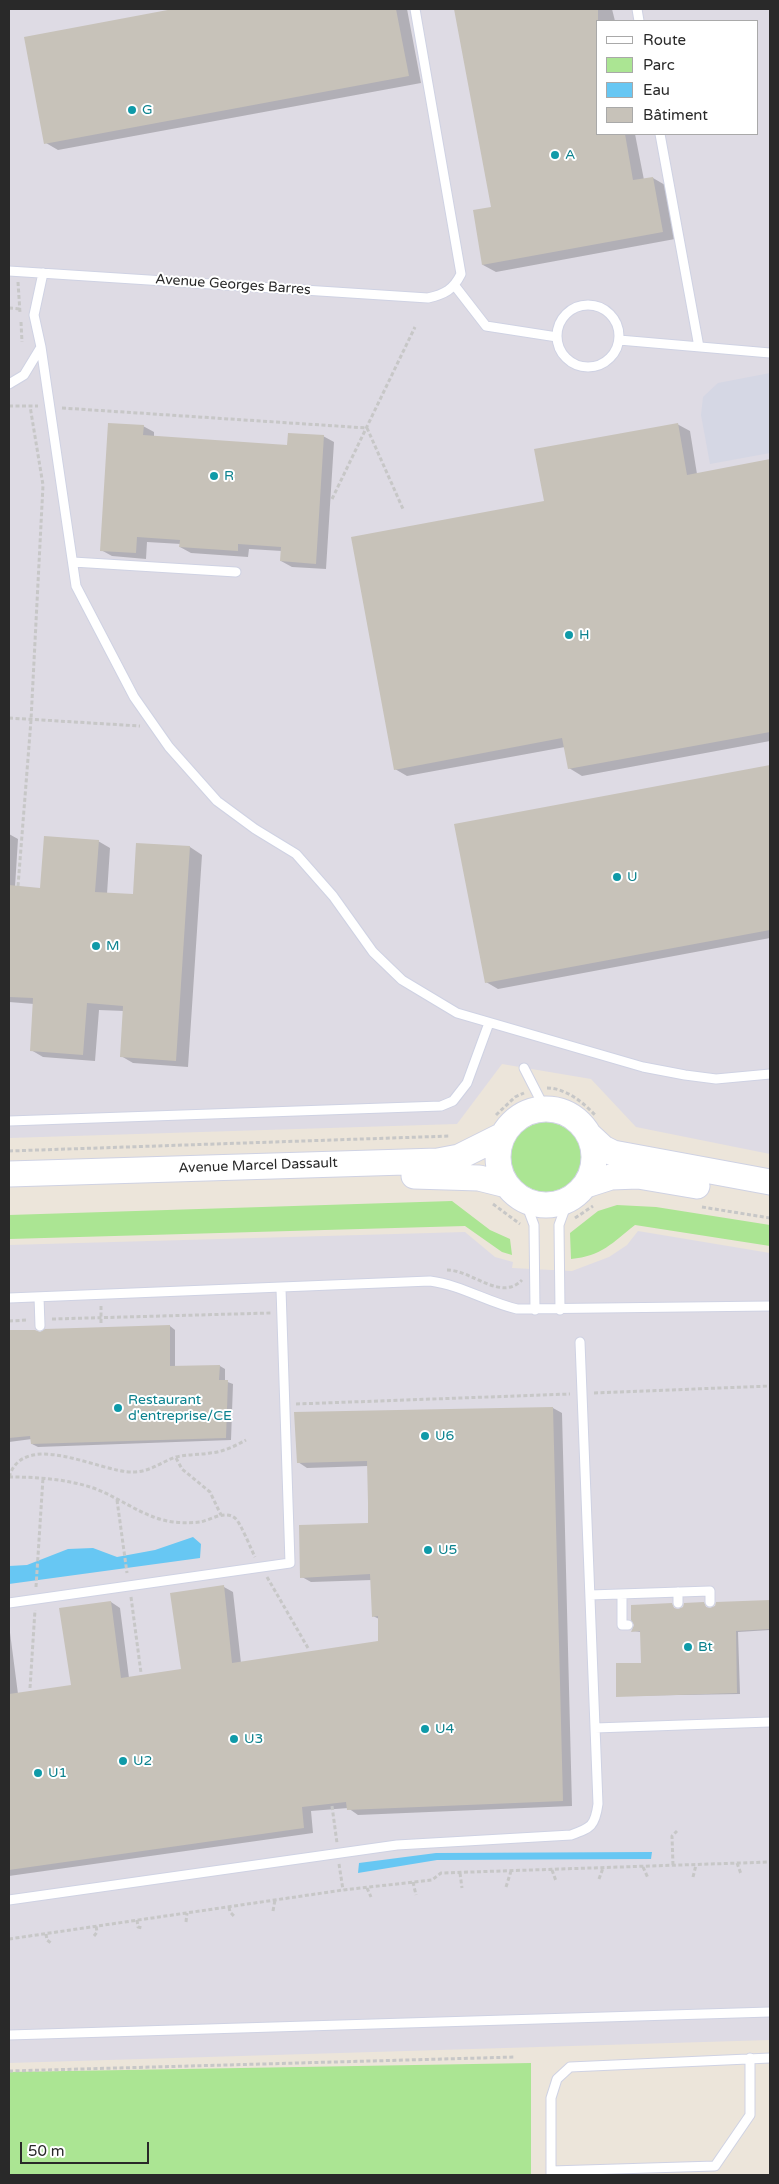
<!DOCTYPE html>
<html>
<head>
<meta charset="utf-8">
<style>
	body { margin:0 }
	#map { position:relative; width:779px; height:2184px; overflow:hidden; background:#ece5da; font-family:"Varela Round",sans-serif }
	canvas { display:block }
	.frame { position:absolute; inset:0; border:10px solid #292929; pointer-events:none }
	.legend { position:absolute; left:596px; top:20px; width:162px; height:115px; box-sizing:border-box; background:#fff; border:1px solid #a9a9a9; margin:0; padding:6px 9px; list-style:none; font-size:15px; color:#292929 }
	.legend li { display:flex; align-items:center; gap:10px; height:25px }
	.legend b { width:25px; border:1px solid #a9a9a9 }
	.scale { position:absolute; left:20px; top:2142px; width:129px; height:22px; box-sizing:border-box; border:2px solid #292929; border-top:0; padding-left:6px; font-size:15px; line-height:18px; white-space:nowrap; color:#292929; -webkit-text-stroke:4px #fff; paint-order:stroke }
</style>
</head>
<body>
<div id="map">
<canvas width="779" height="2184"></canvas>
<div class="frame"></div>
<ul class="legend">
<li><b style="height:6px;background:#fff"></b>Route</li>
<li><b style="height:14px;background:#abe593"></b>Parc</li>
<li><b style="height:14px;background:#67c7f3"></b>Eau</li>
<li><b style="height:14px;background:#c7c2b9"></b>Bâtiment</li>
</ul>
<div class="scale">50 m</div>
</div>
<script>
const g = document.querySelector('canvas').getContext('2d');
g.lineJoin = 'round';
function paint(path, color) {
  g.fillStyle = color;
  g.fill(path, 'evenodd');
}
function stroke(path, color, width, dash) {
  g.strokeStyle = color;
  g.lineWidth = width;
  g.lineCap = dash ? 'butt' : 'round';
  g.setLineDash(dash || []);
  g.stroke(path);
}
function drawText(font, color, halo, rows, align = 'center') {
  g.font = font + ' "Varela Round",sans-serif';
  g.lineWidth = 4;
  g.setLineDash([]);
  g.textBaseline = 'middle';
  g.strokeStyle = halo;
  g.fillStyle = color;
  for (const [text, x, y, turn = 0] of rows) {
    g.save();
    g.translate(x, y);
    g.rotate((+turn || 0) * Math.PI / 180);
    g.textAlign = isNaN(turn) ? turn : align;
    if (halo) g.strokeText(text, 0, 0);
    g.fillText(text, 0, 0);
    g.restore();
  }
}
const industrial = new Path2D(`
	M9 9H770V1154L636 1127 591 1079 502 1064 457 1124 9 1138ZM598 21H758V134H598Z
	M638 1231 770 1253V2040L9 2063V1245L465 1232 495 1257 513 1262 512 1268 572 1271 609 1257 627 1245Z`);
const airport = new Path2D(`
	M770 373V453L710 464 701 415 703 397 718 383Z`);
const green = new Path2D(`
	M511 1157a35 35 0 1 1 70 0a35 35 0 1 1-70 0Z
	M452 1201 490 1230 510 1239 512 1255 502 1252 465 1226 9 1239V1215Z
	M617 1205 656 1207 770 1225V1246L635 1225C612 1243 602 1256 571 1259L570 1233 598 1211Z
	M531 2063V2175H9V2072Z`);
const water = new Path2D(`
	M193 1537 201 1544 200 1558 9 1584V1566L27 1565 68 1549 93 1548 117 1557 155 1550Z
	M652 1852 651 1859 437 1860 358 1873 359 1863 436 1853Z`);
const shadow = new Path2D(`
	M180 9H407L421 83 58 150 46 143 26 38Z
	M455 9H612L615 21H598V134H635L644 180 653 178 665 185 675 239 496 272 483 265 492 208Z
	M677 424 690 431 697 474 770 460V741L582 776 569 768 565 747 407 776 395 769 545 502Z
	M143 426 154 432V437L288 446 323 436 334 442 326 569 292 567 281 561 282 551 249 549 248 557 191 553 180 547 181 544 147 542 146 559 112 556 101 550Z
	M770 766V938L498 989 486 982 456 825Z
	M9 834 18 839 15 887 41 889 98 841 110 848 107 894 134 896 137 844 190 847 202 855 188 1067 133 1063 121 1056 124 1011 99 1010 95 1061 43 1057 31 1050 34 1004 9 1002Z
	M170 1326 175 1330V1368L220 1366 225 1369V1381L233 1384 231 1440 38 1447 32 1444V1439L9 1442V1332L35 1331 40 1334Z
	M553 1408 562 1413 572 1806 358 1815 348 1808 311 1811 313 1833 9 1876V1625L18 1694 72 1686 111 1602 120 1608 129 1678 182 1671 224 1587 233 1592 241 1663 380 1642 379 1619 373 1616 372 1580 311 1582 302 1577 370 1524 368 1466 307 1468 298 1462Z
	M770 1601V1630L738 1632 740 1694 618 1696 642 1664 641 1632 633 1631 671 1605 676 1610 703 1604 708 1609 716 1606 717 1603Z`);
const building = new Path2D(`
	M173 9H396L409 76 44 144 24 37Z
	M454 9H598V134H625L633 180 653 177 663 232 482 265 473 210 491 207Z
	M108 423 144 425 143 435 287 445 288 433 324 435 316 564 280 561 281 547 238 544V551L179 547 180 540 137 537 136 553 100 551Z
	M678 423 687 475 770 459V732L568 769 562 738 394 770 351 537 544 501 534 449Z
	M770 765V930L485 983 454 824Z
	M44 836 99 840 95 892 133 894 136 843 190 846 176 1061 120 1057 123 1006 87 1003 83 1055 30 1051 33 998 9 997V885L40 888Z
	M170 1325V1366L220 1365 219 1380H228L226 1438 31 1444 30 1436 9 1438V1330H35L40 1332 45 1329Z
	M553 1407 563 1801 347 1810 346 1802 302 1807 304 1828 9 1870V1694L71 1685 59 1608 111 1601 121 1678 181 1669 170 1593 224 1585 232 1663 378 1641V1616L372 1617 370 1574 300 1578 299 1525 368 1523V1503L367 1461 297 1463 294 1412Z
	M770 1600V1629L736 1631 737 1693 616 1697V1663H641L640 1631 631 1632 634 1625 631 1620V1605L672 1603 674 1608 678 1609 683 1607 684 1603 704 1602 706 1607 710 1608 715 1606 716 1602Z`);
const path = new Path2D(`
	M18 282 20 313
	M9 308 20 309
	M21 322 22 342
	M9 406H38
	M62 408 367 428 403 509
	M332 499 415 327
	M9 718 140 726
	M18 886 31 720 43 485 30 406
	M547 1088C566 1088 584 1103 596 1116
	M496 1115 515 1097 524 1093
	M9 1151 450 1136
	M493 1204 520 1224
	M702 1207 770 1218
	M575 1218 593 1206
	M447 1270C472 1270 501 1302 522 1280
	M101 1306V1324
	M52 1319 271 1313
	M9 1321 28 1320
	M594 1393 770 1386
	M296 1404 570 1394
	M176 1458 182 1469 210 1492 221 1515
	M9 1477C38 1477 68 1479 96 1489 122 1499 144 1518 173 1522 182 1523 191 1523 200 1522 211 1520 226 1509 236 1519 241 1524 251 1549 255 1557
	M9 1477C24 1428 101 1473 133 1472 150 1472 161 1462 176 1457 188 1454 199 1455 210 1453 223 1452 235 1446 246 1440
	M117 1500 127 1573
	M267 1577 308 1648
	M36 1587 43 1478
	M131 1597 141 1673
	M30 1688 35 1610
	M332 1806 337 1843
	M737 1863 741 1874
	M339 1864 343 1890
	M673 1865 672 1836 677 1831
	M643 1867 648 1878
	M552 1870 556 1881
	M460 1873 462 1888
	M693 1877 696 1865
	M599 1879 603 1868
	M413 1882 416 1895
	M506 1887 511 1871
	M367 1888 371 1897
	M229 1907 230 1912 234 1916
	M273 1911 275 1900
	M137 1920 138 1927 143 1928
	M186 1922 187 1913
	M46 1934 47 1940 51 1943
	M94 1936 97 1932 96 1926
	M9 1939 343 1890 432 1880 441 1873 770 1862
	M9 2071 515 2057`);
const lane = new Path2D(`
	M637 9 639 21
	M660 134 699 347
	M9 271 428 298C445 294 453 290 461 274L415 9
	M43 273 34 315 41 347 76 586 134 697 169 747 217 801 255 829 296 854 333 896 373 952 402 980 457 1013 643 1067 685 1075 716 1079 770 1074
	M455 286 486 326 557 337
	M557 336a31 31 0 1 1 62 0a31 31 0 1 1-62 0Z
	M619 340 770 353
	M9 384 24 375 41 347
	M73 562 236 572
	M524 1068 545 1109
	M9 1121 441 1106 453 1101 467 1083 489 1023
	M525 1201 534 1225 535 1310
	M39 1297 40 1326
	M9 1298 430 1281C461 1285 487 1302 517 1309L770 1306
	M560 1310 559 1225 568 1200
	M622 1594V1625H628
	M590 1595 710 1591V1602
	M9 1603 290 1563 281 1289
	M678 1603V1592
	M595 1728 770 1722
	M9 1900 397 1845 571 1835C591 1828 595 1826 598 1804L580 1342
	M9 2035 770 2012
	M551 2171 715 2166 750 2115V2058
	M551 2175V2098L557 2079 570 2067 770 2058`);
const secondary = new Path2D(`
	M498 1157a48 48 0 1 1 96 0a48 48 0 1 1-96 0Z
	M589 1135 603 1148 613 1153 770 1182
	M9 1174 438 1161 459 1157 503 1135
	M414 1176 479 1178 507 1185
	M586 1185 611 1177 638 1176 697 1186`);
const markers = [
	[132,110,5,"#0f9aa8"],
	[555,155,5,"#0f9aa8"],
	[214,476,5,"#0f9aa8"],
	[569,635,5,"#0f9aa8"],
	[617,877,5,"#0f9aa8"],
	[96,946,5,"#0f9aa8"],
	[118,1408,5,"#0f9aa8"],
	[425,1436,5,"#0f9aa8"],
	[428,1550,5,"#0f9aa8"],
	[688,1647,5,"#0f9aa8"],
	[425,1729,5,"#0f9aa8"],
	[234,1739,5,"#0f9aa8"],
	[123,1761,5,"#0f9aa8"],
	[38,1773,5,"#0f9aa8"]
];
const cultureNames = [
	["G",142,110],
	["A",565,155],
	["R",224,476],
	["H",579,635],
	["U",627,877],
	["M",106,946],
	["Restaurant",128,1400],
	["d'entreprise/CE",128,1416],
	["U6",435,1436],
	["U5",438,1550],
	["Bt",698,1647],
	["U4",435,1729],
	["U3",244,1739],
	["U2",133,1761],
	["U1",48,1773]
];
const streetNames = [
	["Avenue Georges Barres",233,285,4],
	["Avenue Marcel Dassault",258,1166,-2]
];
paint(industrial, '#dedbe4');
paint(airport, '#d5d7e4');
paint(green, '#abe593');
paint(water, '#67c7f3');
paint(shadow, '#0003');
paint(building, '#c7c2b9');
stroke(lane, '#cfd2e3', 11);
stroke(secondary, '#cfd2e3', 27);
stroke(path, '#c7c7c7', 3, [4, 2.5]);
stroke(lane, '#fff', 9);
stroke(secondary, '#fff', 25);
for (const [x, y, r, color] of markers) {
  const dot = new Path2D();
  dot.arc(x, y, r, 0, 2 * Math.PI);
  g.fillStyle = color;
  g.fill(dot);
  stroke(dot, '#fff', 2);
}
drawText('14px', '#0d838f', '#fff', cultureNames, 'left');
drawText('14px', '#292929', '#fff', streetNames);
</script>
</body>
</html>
